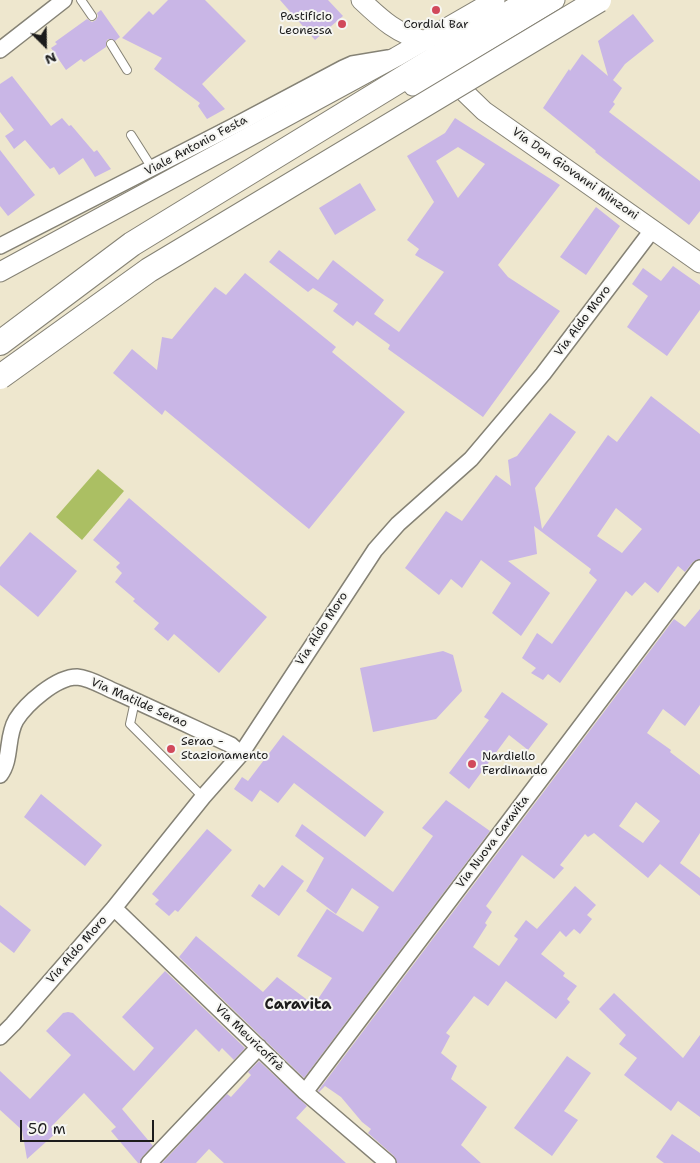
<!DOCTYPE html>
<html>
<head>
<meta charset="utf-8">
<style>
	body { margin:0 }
	#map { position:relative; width:700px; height:1163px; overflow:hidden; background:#eee7ce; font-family:"Shantell Sans",sans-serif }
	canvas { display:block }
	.north { position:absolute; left:20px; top:20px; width:50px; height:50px; -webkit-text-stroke:4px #f6f6f2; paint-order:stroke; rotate:157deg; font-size:14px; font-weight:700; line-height:20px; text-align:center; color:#1c1c1c }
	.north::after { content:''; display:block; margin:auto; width:18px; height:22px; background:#1c1c1c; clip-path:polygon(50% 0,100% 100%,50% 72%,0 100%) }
	.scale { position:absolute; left:20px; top:1120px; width:134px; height:22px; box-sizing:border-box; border:2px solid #1c1c1c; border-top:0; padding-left:6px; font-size:15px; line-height:18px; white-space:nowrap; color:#1c1c1c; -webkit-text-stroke:4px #f6f6f2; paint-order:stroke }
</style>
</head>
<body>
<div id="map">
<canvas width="700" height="1163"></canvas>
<div class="north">N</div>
<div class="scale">50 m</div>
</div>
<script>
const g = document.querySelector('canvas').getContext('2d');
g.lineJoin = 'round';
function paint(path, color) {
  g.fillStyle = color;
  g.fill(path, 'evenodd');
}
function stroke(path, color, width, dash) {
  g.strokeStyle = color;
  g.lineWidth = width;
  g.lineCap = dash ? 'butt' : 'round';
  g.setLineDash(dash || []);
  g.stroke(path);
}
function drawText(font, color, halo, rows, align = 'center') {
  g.font = font + ' "Shantell Sans",sans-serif';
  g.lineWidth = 4;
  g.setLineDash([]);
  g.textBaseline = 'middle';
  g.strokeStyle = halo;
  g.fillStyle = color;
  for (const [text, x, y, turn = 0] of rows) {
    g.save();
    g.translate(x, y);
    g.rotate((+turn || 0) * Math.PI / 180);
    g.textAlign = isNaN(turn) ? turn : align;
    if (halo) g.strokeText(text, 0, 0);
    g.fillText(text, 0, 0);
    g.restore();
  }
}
const green = new Path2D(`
	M98 469 124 491 82 540 56 517Z`);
const building = new Path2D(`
	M168 0H205L246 41 202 84 225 109 207 119 198 106 200 103 154 69 162 58 122 38 149 11 153 15Z
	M280 0H328L343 16 315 40Z
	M101 10 120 37 115 41 108 39 106 42V47L84 62 81 59 66 70 51 48 57 44 55 42 87 19 92 22 96 20 98 16 97 13Z
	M633 14 654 41 625 64 613 80 622 88 613 102 615 104 609 112 700 181V211L689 225 595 152 596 151 543 108 569 69 570 71 582 54 608 76 598 41Z
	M12 76 51 126 62 118 69 126 71 125 94 152 97 150 111 169 95 177 83 158 59 175 54 167 50 169 25 140 14 149 5 136 14 130 0 112V84Z
	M455 118 560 185 498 265 508 277 560 311 483 417 388 349 390 345 357 321 353 326 333 311 338 304 313 288 308 292 269 262 279 250 318 280 333 260 384 300 374 314 399 332 444 272 415 255 419 249 407 240 434 202 407 156 445 133ZM458 147 485 164 458 198 436 161Z
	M0 150 35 195 8 216 0 206Z
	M360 183 376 210 335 235 319 208Z
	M596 207 620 226 586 275 560 257Z
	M673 266 700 285V310L667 356 627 327 648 296 632 284 643 268 661 281Z
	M245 273 336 347 332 352 405 412 309 529 165 410 162 415 113 373 132 349 157 370 162 337 172 339 215 287 226 295Z
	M651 396 700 434V559L693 562 685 572 678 566 658 593 645 582 632 596 626 591 560 683 548 674 543 680 531 673 536 668 522 658 537 633 552 644 597 580 589 573 591 569 534 526 537 554 508 561 550 593 521 636 492 613 511 583 481 560 462 588 451 579 439 595 405 568 446 511 462 521 496 475 511 486 508 460 517 456 550 413 576 432 535 488 542 529 608 435 617 442ZM616 508 642 529 622 553 597 536Z
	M129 498 267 617 219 673 174 634 168 641 154 629 159 623 133 601 135 599 115 582 122 573 116 567 120 563 93 540Z
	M30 532 77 571 38 617 0 585V567Z
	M700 609V705L685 726 663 709 647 733 671 750 670 752 700 775V833L680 863 700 878V896L660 864 648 878 594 833 588 837 585 834 560 865 564 868 554 879 522 855 486 906 492 912 485 923 487 925 473 947 499 966 518 939 514 936 526 920 537 929 575 886 596 905 587 915 592 919 580 934 574 929 566 937 560 931 541 954 565 973 563 976 577 986 567 999 570 1002 556 1019 506 981 488 1006 474 996 446 1033 450 1036 441 1053 457 1066 451 1079 487 1107 461 1145 481 1163H397L394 1156 368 1133 371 1129 362 1122 341 1097 325 1086 319 1092 318 1091 674 619 685 627ZM636 802 660 821 643 843 619 826Z
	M443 651 453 655 462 691 436 719 373 732 360 668Z
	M502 692 548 724 528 750 509 735 469 789 449 773 489 720 484 717Z
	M283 735 384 812 365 837 294 783 278 803 260 790 252 802 234 789 242 777 248 781Z
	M41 794 102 845 85 866 24 817Z
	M446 800 490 831 304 1078 179 957 196 936 263 992 277 977 314 1005 332 978 297 956 327 909 363 932 379 907 352 888 336 914 306 891 324 858 295 836 302 824 393 892 433 836 422 828Z
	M207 829 232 850 178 912 175 910 169 916 155 904 159 900 152 894Z
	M282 865 304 881 279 916 251 896 259 884 264 888Z
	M0 905 31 930 14 953 0 942Z
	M165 971 245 1048 234 1060 222 1048 219 1052 196 1029 169 1058 122 1109 153 1146 142 1157 140 1163H138L111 1131 116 1127 84 1093 51 1127 56 1133 27 1159 22 1130 0 1110V1071L30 1099 71 1055 46 1031 63 1013 68 1012 73 1013 134 1071 154 1048 122 1017Z
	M614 993 683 1058 700 1035V1117L678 1101 671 1111 624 1075 637 1058 619 1044 626 1035 599 1009Z
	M567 1056 591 1073 564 1111 578 1120 552 1156 514 1128Z
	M259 1061 307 1106 296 1118 346 1163H224L209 1149 196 1163H162L227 1094 231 1097 251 1075 248 1072Z
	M672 1134 700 1153V1163H664L656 1157Z`);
const service = new Path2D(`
	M81 0 92 16
	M111 44 127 70
	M131 135 152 168
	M135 701 130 724 203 797`);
const minor = new Path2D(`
	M0 50 64 0
	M0 246 234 126 343 68 352 64 388 58
	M0 775C12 759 6 737 16 720 26 704 56 677 77 677 90 678 104 687 116 692 154 709 192 727 231 745L241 754
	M114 908 305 1092 388 1163
	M0 1037 13 1024 114 908 203 797 241 754 375 550 398 524 471 459 543 374 653 229
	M305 1092 700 568
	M149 1163 259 1047`);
const tertiary = new Path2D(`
	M361 0C381 19 398 35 426 41
	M447 78 453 81 484 111 700 263
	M413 86 555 0
	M0 272 396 57 495 0`);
const trunk = new Path2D(`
	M0 343 132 244 531 0`);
const trunkBridge = new Path2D(`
	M0 377 149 270 599 0`);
const markers = [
	[436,10,5,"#d1495b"],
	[342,24,5,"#d1495b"],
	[171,749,5,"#d1495b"],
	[472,764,5,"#d1495b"]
];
const poiNames = [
	["Pastificio",332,17,"right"],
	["Leonessa",332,31,"right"],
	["Cordial Bar",436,25,"center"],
	["Serao -",181,742],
	["Stazionamento",181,756],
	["Nardiello",482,757],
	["Ferdinando",482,771]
];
const streetNames = [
	["Viale Antonio Festa",196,146,-28],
	["Via Don Giovanni Minzoni",575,174,35],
	["Via Aldo Moro",583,321,-53],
	["Via Aldo Moro",322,629,-57],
	["Via Matilde Serao",139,703,24],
	["Via Nuova Caravita",493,842,-53],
	["Via Aldo Moro",77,950,-49],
	["Via Meuricoffrè",249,1038,44]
];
const quarterNames = [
	["Caravita",298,1005]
];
paint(green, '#abbf63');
paint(building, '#c9b6e6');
stroke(service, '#858275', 10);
stroke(minor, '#858275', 18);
stroke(tertiary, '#858275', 21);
stroke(trunk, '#858275', 26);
stroke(service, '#fff', 8);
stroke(minor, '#fff', 15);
stroke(tertiary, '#fff', 19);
stroke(trunk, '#fff', 24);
stroke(trunkBridge, '#858275', 26, []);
stroke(trunkBridge, '#fff', 24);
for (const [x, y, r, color] of markers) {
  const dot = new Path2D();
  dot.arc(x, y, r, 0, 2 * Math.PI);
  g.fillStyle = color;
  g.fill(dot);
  stroke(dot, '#f6f6f2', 2);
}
drawText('12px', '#1c1c1c', '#f6f6f2', poiNames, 'left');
drawText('12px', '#1c1c1c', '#f6f6f2', streetNames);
drawText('bold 15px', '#1c1c1c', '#f6f6f2', quarterNames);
</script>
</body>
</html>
